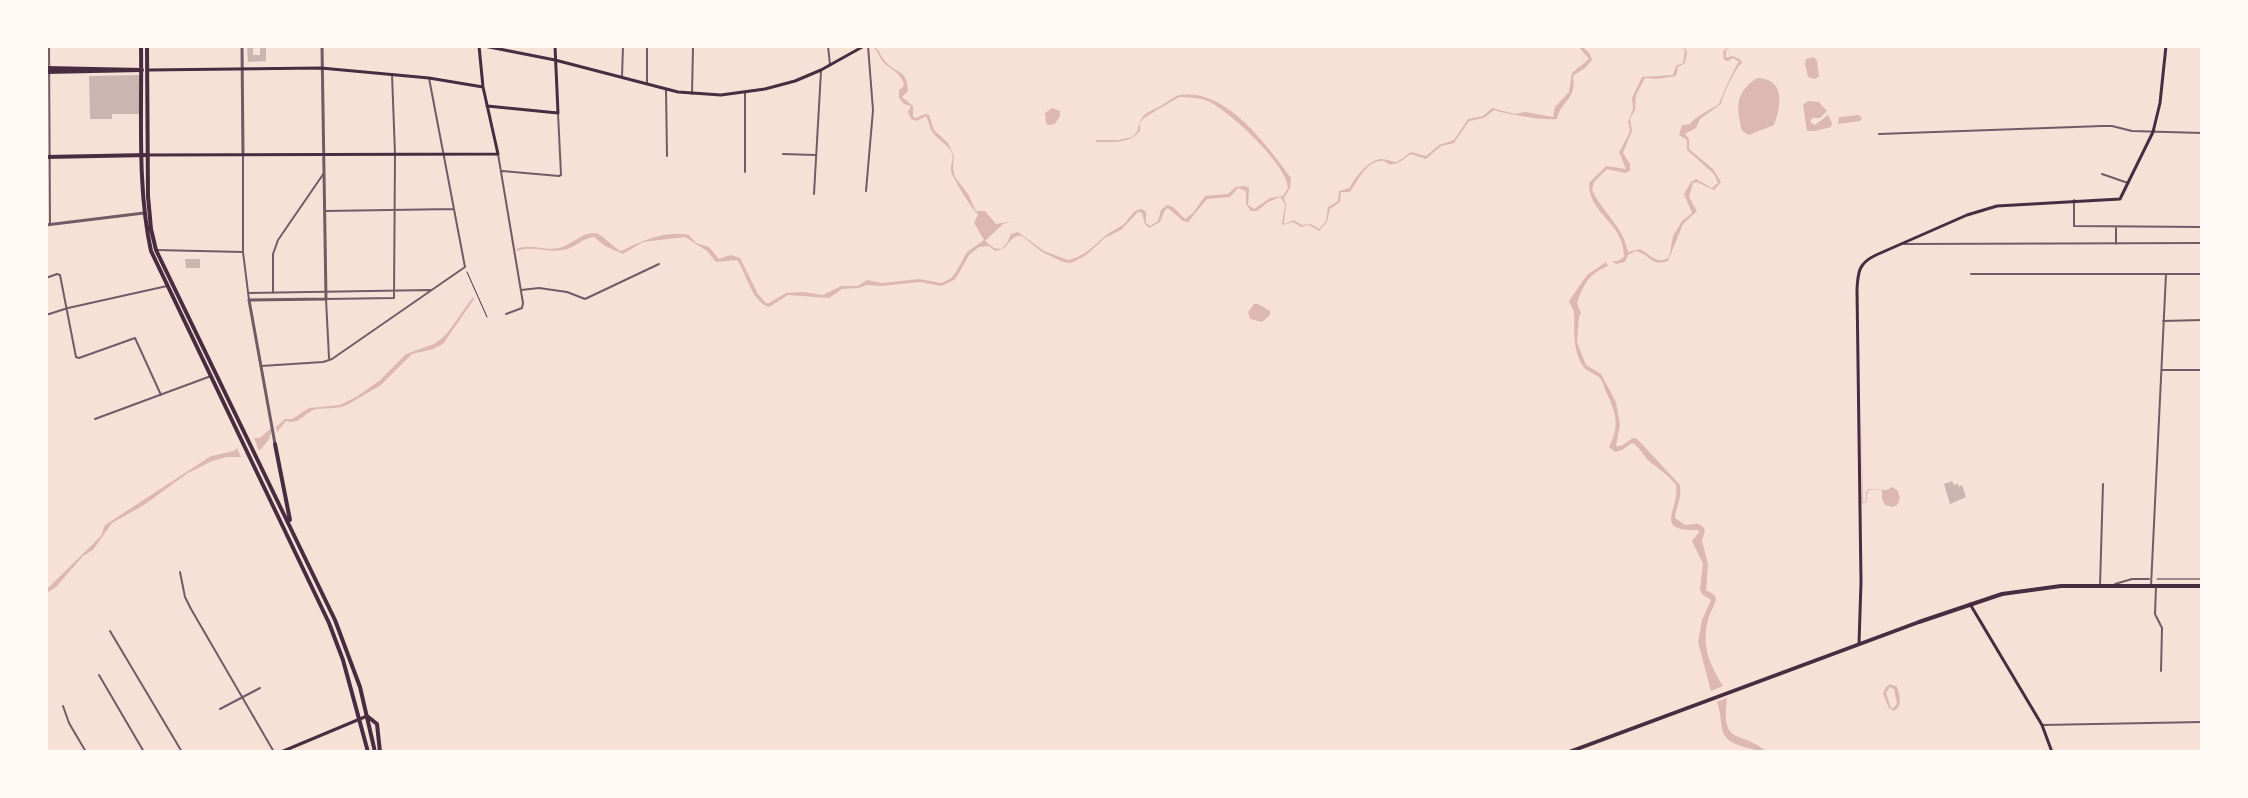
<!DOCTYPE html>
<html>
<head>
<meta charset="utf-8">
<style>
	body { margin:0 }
	#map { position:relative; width:2248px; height:798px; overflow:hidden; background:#f7e1d7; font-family:"IBM Plex Sans",sans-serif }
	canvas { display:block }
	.frame { position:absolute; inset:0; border:48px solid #fffaf5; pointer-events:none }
</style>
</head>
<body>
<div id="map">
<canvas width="2248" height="798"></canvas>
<div class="frame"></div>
</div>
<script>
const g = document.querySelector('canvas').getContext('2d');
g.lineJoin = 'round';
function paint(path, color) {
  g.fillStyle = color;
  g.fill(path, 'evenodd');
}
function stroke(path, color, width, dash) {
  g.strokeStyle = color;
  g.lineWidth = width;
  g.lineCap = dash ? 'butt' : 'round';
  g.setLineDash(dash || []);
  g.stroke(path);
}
const water = new Path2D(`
	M873 47C881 49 879 55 885 61 895 74 907 68 908 91L902 97 913 106V117L916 118 925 114 929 115 934 130 948 143 954 156 953 167 955 177 968 194 976 211H985L996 224 1013 221 1003 224 985 241 994 248 1001 249 1007 243 1011 234 1018 232 1044 251 1068 260C1084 257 1092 247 1104 237 1110 231 1118 229 1124 224 1131 217 1132 210 1142 209L1146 212V223L1150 226 1158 221 1161 210 1167 205 1173 207 1185 219 1193 213 1205 196 1228 194 1236 187 1245 186 1249 188 1248 205 1254 209 1270 198 1283 196 1288 188C1287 164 1230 112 1208 101 1201 98 1188 97 1180 97 1176 98 1151 114 1144 118L1140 123V131C1130 144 1112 142 1096 142V140H1118L1132 137 1137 132C1143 110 1145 115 1164 104 1169 101 1174 96 1180 95 1226 88 1267 145 1291 178L1290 188 1284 198 1286 204 1284 224 1294 220 1302 225 1311 224 1319 229 1326 221 1328 207 1338 201 1339 191 1350 188C1353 179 1370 158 1382 159 1387 159 1391 162 1397 162L1411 152 1426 156 1439 145 1454 140 1468 119 1483 116 1492 108 1515 114 1525 112 1553 117 1555 107 1569 92 1572 73 1589 59 1579 47H1583L1590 54 1592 60 1585 68 1574 75C1572 80 1575 84 1573 89 1570 102 1560 104 1557 119 1546 121 1505 114 1494 110L1484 118 1469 121 1454 143 1441 146 1426 159 1411 154C1404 158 1398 166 1389 164 1384 162 1386 160 1380 161 1365 163 1357 182 1350 192H1341L1340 202 1330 209 1327 222 1319 231 1309 225 1301 227 1293 222 1282 225 1285 204 1280 197 1268 202 1257 211H1251L1246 204V191L1238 188 1230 197 1207 199 1188 222 1183 221 1168 208 1165 210 1160 222 1149 228 1145 224 1142 213 1138 212 1121 230 1105 238 1085 256 1071 263 1063 262 1042 252 1022 236C1009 234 1010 250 995 251L989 246 979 247 969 255 958 275 954 280 941 286 920 282 882 286 867 285 858 288 842 289 829 298 788 295 769 307C751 301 747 274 737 260L716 262 707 251 685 237 643 242 623 254 605 246 594 237C582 238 575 248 563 250 548 253 531 245 517 251L516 249C531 243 543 251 559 248 571 245 581 233 594 233 602 233 612 247 621 251 641 241 666 230 689 235L696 243 709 247 719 259 731 255 740 258 758 294 766 303H769L786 293 803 292 823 295 841 286H858L867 280 882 283 919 279 942 283 951 278 956 272 967 252 984 240 974 223 978 214C973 211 952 177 951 171 950 165 954 160 952 153 947 143 939 141 933 133 929 128 929 121 926 116L917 121 911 119 908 112 911 106 904 104 899 98V90L904 86C902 71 888 70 881 59 878 54 878 51 873 47Z
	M1679 47 1686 49 1687 54 1685 63 1678 67 1676 76 1657 79 1645 78 1636 95 1635 110 1630 119 1632 131 1623 153 1630 164V171L1625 173 1607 169 1594 182 1592 190C1603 213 1623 226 1628 252L1640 249C1650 254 1658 266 1669 257L1673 236 1682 221 1692 213 1684 194 1691 182 1696 179 1712 188 1718 183 1714 174 1687 150V140L1679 135 1682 125 1690 124C1697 115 1709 111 1719 104 1721 98 1735 66 1739 62L1733 58 1728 61 1724 60 1723 51 1730 47 1726 51V58L1732 56 1740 59 1742 63C1736 66 1722 97 1721 104L1700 119 1696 128 1685 134 1689 139V149L1713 169 1721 182 1714 190 1697 182 1693 183 1689 197 1697 211 1683 224 1668 261C1651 267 1651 255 1636 251L1628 255 1625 262 1616 264 1612 261H1618L1624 257C1624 222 1588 214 1589 183L1606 166 1626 169 1619 152 1628 136 1630 130 1628 122 1633 109 1632 98 1642 77 1673 75 1676 66 1683 63 1685 50Z
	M1814 57 1817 61 1819 77 1814 79 1808 77 1805 64 1806 59Z
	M1757 78C1786 79 1781 106 1774 125L1749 135 1742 131C1736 106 1735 93 1757 78Z
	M1808 101 1819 102 1827 111 1820 118H1812L1810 122 1815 125 1828 115 1832 123 1831 127 1815 131H1807L1803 105Z
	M1052 108 1060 111V116L1055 124 1049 125 1046 123 1045 113Z
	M1859 115 1862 118 1860 121 1838 124 1839 117Z
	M1606 262 1608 266C1589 273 1583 286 1577 303L1581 313 1579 316 1577 342 1586 365 1601 374 1616 402 1620 425 1616 446C1624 448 1628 438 1636 438L1641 443 1680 485C1682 500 1676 505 1675 518L1685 525C1694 525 1699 520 1705 530L1702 541 1708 564 1706 590 1713 594 1716 598C1715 606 1710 612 1708 620 1701 646 1710 665 1723 686L1711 691 1698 642 1702 620 1711 600 1702 594 1700 589 1703 564 1692 541 1699 532 1698 530C1652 531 1680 511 1676 485 1667 474 1659 469 1649 461 1642 455 1640 446 1632 443L1622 450 1615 452 1609 447C1620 426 1616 413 1607 394 1604 388 1603 381 1599 377 1594 373 1587 372 1583 366 1572 349 1575 330 1574 313 1574 309 1570 305 1569 301L1587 275Z
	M473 297 474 299 443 344 433 349 412 354 381 385 347 405C337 409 327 408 317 409 305 411 300 426 286 421L277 432 276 427 285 419H292L309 408 340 405 356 397 379 381 406 354 434 344 441 339 448 332Z
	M1254 304H1258L1270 311V315L1262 322 1250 319 1248 312Z
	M1861 409 1863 502 1866 501V492L1869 489 1887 490 1892 487 1898 491 1900 498 1897 505 1892 507 1885 505 1882 499V490H1869L1867 494V500L1866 502 1862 503Z
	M271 428C272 439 266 443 259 451L254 438H260Z
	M237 448 241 457H227L212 461 188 473 144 505 112 523 93 550 83 556 56 587 47 593V589L101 536 105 525 211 456 234 451Z
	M1890 684 1897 687C1900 696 1903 705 1894 711L1889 708 1883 694 1886 687ZM1890 687 1894 689 1897 704 1893 708H1891L1886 693Z
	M1727 698C1721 747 1739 729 1766 751 1759 752 1755 749 1748 748 1713 739 1726 728 1717 702Z`);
const building = new Path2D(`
	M247 46H253V55H260V46H266V61L248 62Z
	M139 75 140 114H112V119H90L89 76Z
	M185 259H200V268H186Z
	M1952 481 1954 485 1958 484 1959 487 1962 485 1966 497 1950 504 1944 484Z`);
const path = new Path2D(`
	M467 272 487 317
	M2157 579H2202`);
const minor = new Path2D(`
	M49 46 50 225
	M828 46 830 65
	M622 77 623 46
	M647 84V46
	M666 89 667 156
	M745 92V172
	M692 94 693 47
	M1879 134 2102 126H2112L2132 131 2202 133
	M498 154 523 303 522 308 506 314
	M783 154 815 155
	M243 155V252L249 300
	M502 171 559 176 561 175 558 113
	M2102 174 2128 183
	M866 191 873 110 868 46
	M814 194 821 71
	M2074 200V226L2202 227
	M325 211 454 209
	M2116 227V244
	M1904 244 2202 243
	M156 250 243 252
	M1971 274H2202
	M46 278 57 274 60 275 76 357 79 358 135 338 161 395
	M521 290 539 288 567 292 585 299 659 264
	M248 293 431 290
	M273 293V254L278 240 324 173
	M46 315 68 308 167 286
	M2163 321 2202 320
	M329 358 326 299 394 298 395 154 392 74
	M261 366 323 362 332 359 465 267 429 78
	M2162 370H2202
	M95 419 211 376
	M180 572 185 597 191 609 274 752
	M2115 584 2132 579H2149
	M2100 586 2103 484
	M2151 586 2166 274
	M2156 586 2155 614 2162 628 2161 671
	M110 631 182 752
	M99 675 144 752
	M63 706 69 723 86 752
	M220 709 260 688
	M2042 725 2202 722`);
const tertiary = new Path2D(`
	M242 46 243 155
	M46 225 144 213
	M275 444 249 300 326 299 322 46`);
const secondary = new Path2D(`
	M484 46 555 60 678 92 721 95 765 89 795 81 821 70 864 46
	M148 70 321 68 429 78 483 87
	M487 106 558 113 555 46
	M148 155 498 154 483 87 479 46
	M1970 604 2042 725 2052 752
	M1859 644 1861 582 1857 289C1858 271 1859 263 1876 255L1967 215 1997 206 2120 199 2153 132 2160 103 2166 46
	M281 752 367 716`);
const primary = new Path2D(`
	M46 68 142 70
	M46 72 141 70
	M46 157 148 155
	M1569 752 1919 622 2002 594 2061 586H2202`);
const trunk = new Path2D(`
	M141 46C142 112 137 188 151 251L329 623 343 660 368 752
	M147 46 148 196 151 229 156 250 335 620 360 687 375 752
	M275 444 290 520
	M367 716 377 724 380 752`);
paint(water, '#dcb8b0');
paint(building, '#ccb4b1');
stroke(path, '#4a2c40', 1);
stroke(minor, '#755966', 2);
stroke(tertiary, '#755966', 3);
stroke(secondary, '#4a2c40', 3);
stroke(primary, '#4a2c40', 4);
stroke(trunk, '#4a2c40', 4);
</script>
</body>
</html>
